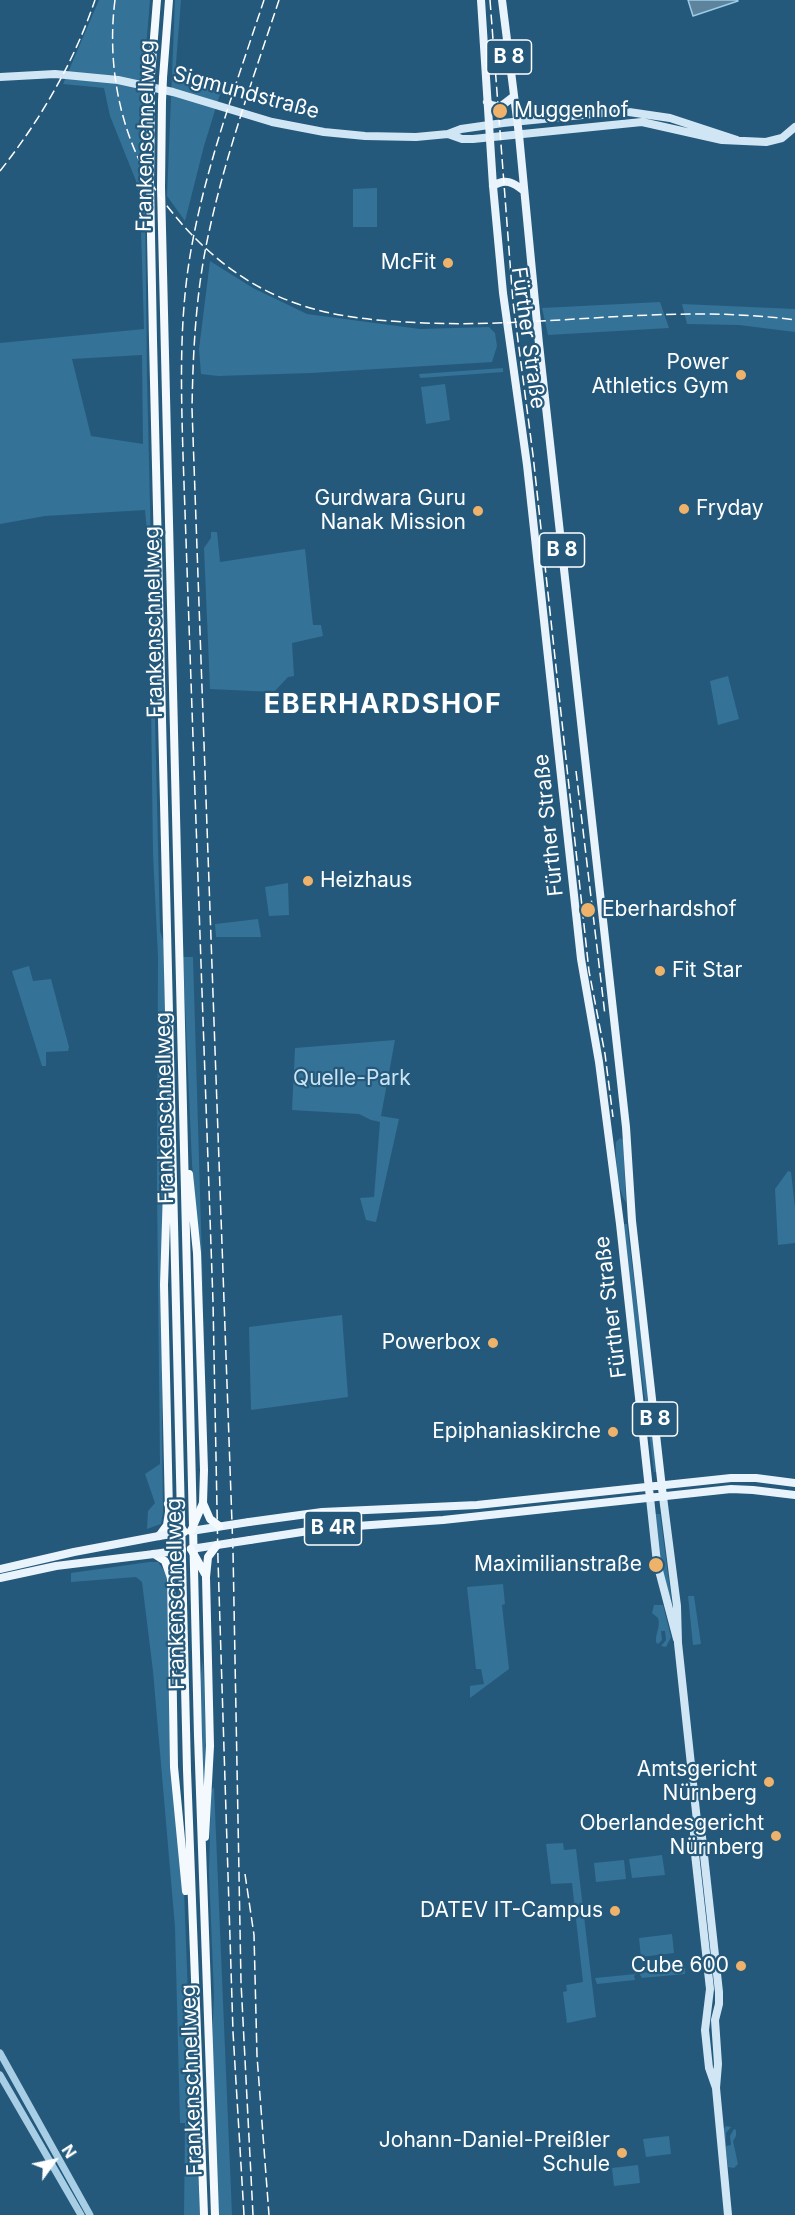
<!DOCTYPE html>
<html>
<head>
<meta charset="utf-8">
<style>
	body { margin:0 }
	#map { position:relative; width:795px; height:2215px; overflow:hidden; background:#24597b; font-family:Inter,sans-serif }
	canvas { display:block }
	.north { position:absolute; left:24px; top:2131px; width:60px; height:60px; -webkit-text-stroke:4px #24597b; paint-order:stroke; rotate:57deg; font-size:16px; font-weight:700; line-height:24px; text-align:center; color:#fff }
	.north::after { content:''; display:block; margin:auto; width:21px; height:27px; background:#fff; clip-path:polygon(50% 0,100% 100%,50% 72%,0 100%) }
</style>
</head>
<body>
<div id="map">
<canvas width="795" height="2215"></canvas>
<div class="north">N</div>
</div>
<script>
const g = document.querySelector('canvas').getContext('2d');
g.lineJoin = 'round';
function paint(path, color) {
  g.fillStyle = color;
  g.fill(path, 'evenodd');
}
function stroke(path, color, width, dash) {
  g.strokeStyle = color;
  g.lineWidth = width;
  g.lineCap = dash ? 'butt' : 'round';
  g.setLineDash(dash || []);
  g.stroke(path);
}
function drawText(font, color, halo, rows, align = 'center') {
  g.font = font + ' Inter,sans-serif';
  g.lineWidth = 4.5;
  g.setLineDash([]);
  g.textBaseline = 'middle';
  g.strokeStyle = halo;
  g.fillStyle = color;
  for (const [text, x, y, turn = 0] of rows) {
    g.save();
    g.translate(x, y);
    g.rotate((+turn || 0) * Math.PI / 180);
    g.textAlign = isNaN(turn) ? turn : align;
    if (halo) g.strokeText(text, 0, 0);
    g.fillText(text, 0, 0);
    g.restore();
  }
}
const green = new Path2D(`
	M99 0H150L144 72 148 74 146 199H145L147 377 160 931 164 943C168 1132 159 1322 163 1512L161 1524 147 1529 148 1511 155 1503 145 1474 160 1464 157 1190 158 957 153 854 149 554 145 510 45 516 0 524V343L144 329 140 198 136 181 110 116 104 88 63 84ZM142 355 143 444 91 436 72 359Z
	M175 0H181L175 76 221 91 204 146 185 221 167 196Z
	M377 188V227H353V189Z
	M210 261 253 288 307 314 420 329 489 327 495 333 497 346 492 362 311 373 218 376 201 374 199 349Z
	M660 302 669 328 548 335 542 308Z
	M682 304 795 309V332L739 325 687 324Z
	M503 368V372L420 378 419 374Z
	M445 384 450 420 426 424 421 387Z
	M211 532H217L220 562 305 549 313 625H321L323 636 292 643 294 676 288 677 274 692 210 689 204 548 211 538Z
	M728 676 739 719 718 725 710 681Z
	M288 883 289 915 269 916 265 887Z
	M258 919 261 937H216L215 924Z
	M183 957H193L203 1294 192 1164Z
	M29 966 33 981 51 979 69 1047 68 1051 46 1052V1066H42L12 971Z
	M395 1040 381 1116 399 1119 376 1222 366 1220 360 1198 374 1197 380 1122 371 1120 359 1114 292 1110 295 1048Z
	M620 1138 623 1140 626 1202C618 1193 615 1156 616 1142Z
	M788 1171 791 1172 795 1208V1243L778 1245 775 1189Z
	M623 1224H627L658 1472H654C644 1389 632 1307 623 1224Z
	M342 1315 348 1397 251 1410 249 1327Z
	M654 1514H660L672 1604 660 1564Z
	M149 1562H158L167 1575 170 1732 184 1890 188 1995 193 2045 200 2215H184L185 2123H180L175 1927 153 1671 142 1582 136 1577 71 1582V1573Z
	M503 1584 505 1604 502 1605 509 1669 470 1698V1686L484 1684 481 1669H476L467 1587Z
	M688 1596H694L701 1644 693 1645Z
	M654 1605H663L671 1637 666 1647 661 1646 666 1640 665 1631H661L662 1640 658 1644 656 1642C655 1633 661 1627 658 1618L652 1613Z
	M203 1658 206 1739 205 1792H203L200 1683Z
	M214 1787 232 2215H218L212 2041 214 1996 209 1871 211 1791Z
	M563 1843 564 1850 576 1849 596 2017 567 2023 563 1992 567 1991 566 1985 583 1982 572 1883 551 1884 546 1844Z
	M662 1855 665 1875 632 1878 629 1859Z
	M624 1860 626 1879 596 1882 594 1863Z
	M672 1934 674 1953 641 1957 639 1938Z
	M685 1968V1974L642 1978 639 1973Z
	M636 1974 634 1976 635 1980 597 1984 595 1978Z
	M726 2126 731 2127 726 2133V2146L731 2145 730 2136 734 2129 736 2130V2136L733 2141 738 2164 734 2168 728 2167 723 2130Z
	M669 2136 671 2154 646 2157 643 2139Z
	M638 2165 640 2183 614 2186 612 2168Z`);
const water = new Path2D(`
	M688 0H737L738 1 693 16Z`);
const tertiary = new Path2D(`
	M0 2053 90 2215
	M0 2075 81 2215`);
const secondary = new Path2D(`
	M0 77 55 74 118 80 173 92 272 122 324 132 365 136 416 137 448 134 461 129 503 123 622 111 670 118 737 140
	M448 134 462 139H473L642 122 722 140 766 142 782 138 795 127
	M663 1497 677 1606 678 1643 697 1821 701 1828 719 1992V2004L715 2020 718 2064 716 2088
	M650 1498 657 1563 677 1639
	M697 1821 694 1829V1845L710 1989 705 2030 709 2068 716 2088 728 2215`);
const primary = new Path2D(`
	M481 0 493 186 503 293 527 465 581 959 599 1062 620 1224 650 1498
	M502 0 519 135 539 344 626 1127 632 1221 663 1497
	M487 102 491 105 500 107 513 97
	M493 186C505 178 513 182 524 191
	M249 1522 322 1512 477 1505 731 1478H756L795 1483
	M250 1540 328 1528 443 1520 731 1489 753 1490 795 1495
	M0 1569 74 1552 159 1536
	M0 1578 56 1566 154 1554`);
const trunk = new Path2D(`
	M151 75 157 0
	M163 78 169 0
	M151 98 150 183 153 340 187 1770 204 2215
	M162 101 161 187 198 1736 215 2215
	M189 1174 197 1253 204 1470 203 1503
	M159 1536 167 1525 169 1512 164 1285 167 1190 169 1176
	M154 1554 165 1561 171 1578 174 1767 186 1891
	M205 1837 210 1746 206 1577`);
const rail = new Path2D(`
	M115 0C106 70 122 145 164 202 198 247 241 284 295 303 336 318 381 321 424 323 548 328 672 303 795 320
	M490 0 513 302 533 455 589 971 605 1054 613 1117
	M0 171C41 119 74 62 95 0
	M576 771 605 1015
	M245 1874 254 1935 257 2056 269 2215
	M244 2215 233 2032 218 1560 213 1302 183 455C181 386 179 318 191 250 206 165 237 82 264 0
	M253 2215 241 1982 233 1551 192 409C193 349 196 290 209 232 226 153 254 76 279 0`);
const primaryBridge = new Path2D(`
	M191 1531 249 1522
	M159 1536 184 1532
	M191 1549 250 1540
	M154 1554 182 1550`);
const trunkBridge = new Path2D(`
	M151 98V75
	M162 101 163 78
	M203 1503 210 1519 219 1526
	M168 1504 184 1532
	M191 1531 203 1503
	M191 1549 205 1574
	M206 1577 208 1557 217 1545
	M171 1578 182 1550`);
const markers = [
	[500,111,8,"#efb26b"],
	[448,263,6,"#efb26b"],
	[741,375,6,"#efb26b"],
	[684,509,6,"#efb26b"],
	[478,511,6,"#efb26b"],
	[308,881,6,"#efb26b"],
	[588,910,8,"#efb26b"],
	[660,971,6,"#efb26b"],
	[493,1343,6,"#efb26b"],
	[613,1432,6,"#efb26b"],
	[656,1565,8,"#efb26b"],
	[769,1782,6,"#efb26b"],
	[776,1836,6,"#efb26b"],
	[615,1911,6,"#efb26b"],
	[741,1966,6,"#efb26b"],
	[622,2153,6,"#efb26b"]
];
const shields = [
	[509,57,45],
	[562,550,45],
	[655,1419,45],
	[333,1528,57]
];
const shieldNames = [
	["B 8",509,57],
	["B 8",562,550],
	["B 8",655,1419],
	["B 4R",333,1528]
];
const streetNames = [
	["Sigmundstraße",246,93,15],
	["Frankenschnellweg",146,136,-89],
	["Fürther Straße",528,338,82],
	["Frankenschnellweg",154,622,-91],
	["Fürther Straße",549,825,-96],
	["Frankenschnellweg",165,1108,-91],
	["Fürther Straße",611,1307,-97],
	["Frankenschnellweg",176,1594,-91],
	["Frankenschnellweg",192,2080,-92]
];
const poiNames = [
	["Muggenhof",514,111,"left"],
	["McFit",436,263],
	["Power",729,363],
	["Athletics Gym",729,387],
	["Gurdwara Guru",466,499],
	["Nanak Mission",466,523],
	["Fryday",696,509,"left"],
	["Heizhaus",320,881,"left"],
	["Eberhardshof",602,910,"left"],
	["Fit Star",672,971,"left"],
	["Powerbox",481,1343],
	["Epiphaniaskirche",601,1432],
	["Maximilianstraße",642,1565],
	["Amtsgericht",757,1770],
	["Nürnberg",757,1794],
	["Oberlandesgericht",764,1824],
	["Nürnberg",764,1848],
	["DATEV IT-Campus",603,1911],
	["Cube 600",729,1966],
	["Johann-Daniel-Preißler",610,2141],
	["Schule",610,2165]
];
const parkNames = [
	["Quelle-Park",352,1079]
];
const districtNames = [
	["EBERHARDSHOF",383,705]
];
paint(green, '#347297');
paint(water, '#5e839c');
stroke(water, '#9ccbe6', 1.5);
stroke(tertiary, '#a7cee5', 7);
stroke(secondary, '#d1e6f5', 8);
stroke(primary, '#e8f3fc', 8);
stroke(trunk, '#f4f9fe', 8);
stroke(rail, '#fff', 1.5, [10, 4.5]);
stroke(primaryBridge, '#e8f3fc', 8);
stroke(trunkBridge, '#f4f9fe', 8);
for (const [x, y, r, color] of markers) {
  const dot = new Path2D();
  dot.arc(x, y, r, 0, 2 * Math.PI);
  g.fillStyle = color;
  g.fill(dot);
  stroke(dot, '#24597b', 2);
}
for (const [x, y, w] of shields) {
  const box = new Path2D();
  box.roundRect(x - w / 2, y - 17, w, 34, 4.5);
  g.fillStyle = '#24597b';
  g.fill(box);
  stroke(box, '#fff', 1.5);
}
drawText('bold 20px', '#fff', null, shieldNames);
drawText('21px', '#fff', '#24597b', streetNames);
drawText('21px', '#fff', '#24597b', poiNames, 'right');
drawText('21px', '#cae4f4', '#24597b', parkNames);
g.letterSpacing = '1.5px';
drawText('bold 27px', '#fff', '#24597b', districtNames);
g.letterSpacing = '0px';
</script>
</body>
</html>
